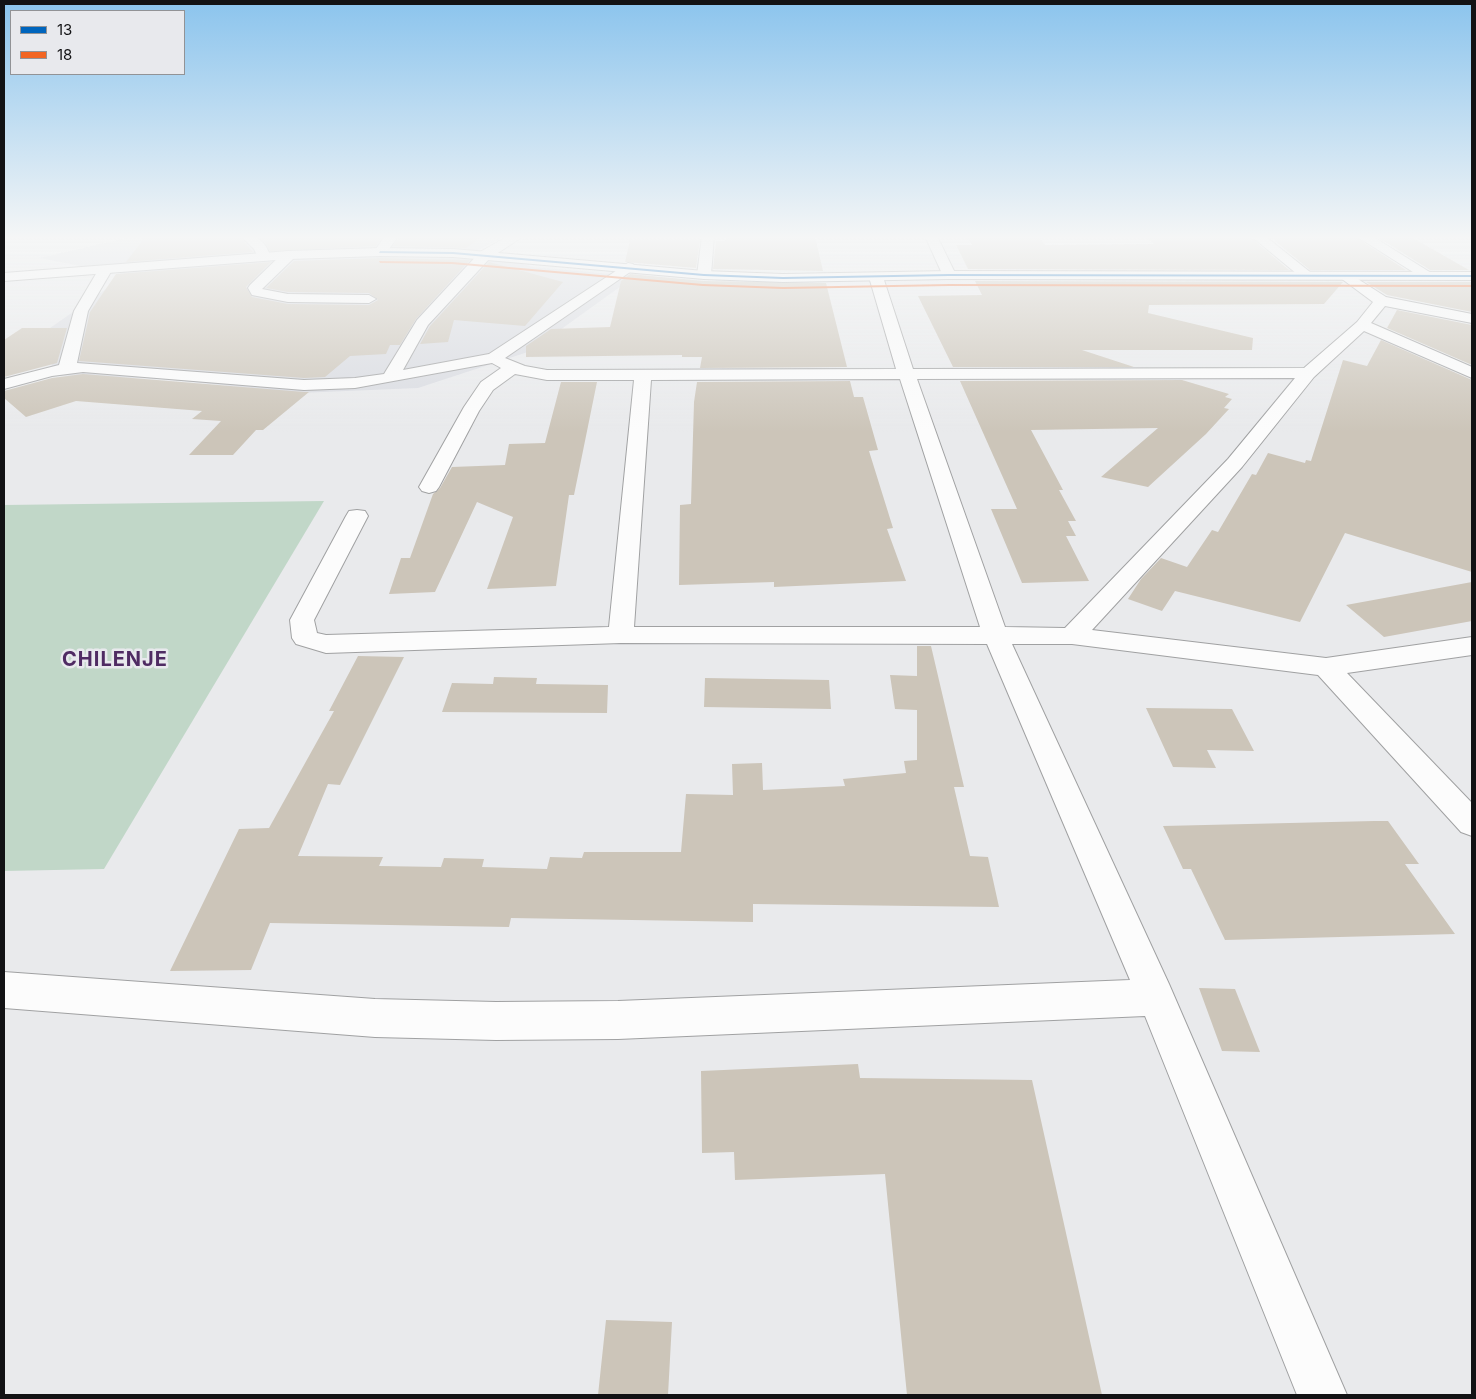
<!DOCTYPE html>
<html>
<head>
<meta charset="utf-8">
<style>
	body { margin:0 }
	#map { position:relative; width:1476px; height:1399px; overflow:hidden; background:#e9eaec; font-family:Inter,sans-serif }
	canvas { display:block }
	.frame { position:absolute; inset:0; border:5px solid #121214; pointer-events:none }
	.legend { position:absolute; left:10px; top:10px; width:175px; height:65px; box-sizing:border-box; background:#e8e9ed; border:1px solid #929396; margin:0; padding:6px 9px; list-style:none; font-size:15px; color:#121214 }
	.legend li { display:flex; align-items:center; gap:10px; height:25px }
	.legend b { width:25px; border:1px solid #929396 }
</style>
</head>
<body>
<div id="map">
<canvas width="1476" height="1399"></canvas>
<div class="frame"></div>
<ul class="legend">
<li><b style="height:6px;background:#0065bd"></b>13</li>
<li><b style="height:6px;background:#f26522"></b>18</li>
</ul>
</div>
<script>
const g = document.querySelector('canvas').getContext('2d');
g.lineJoin = 'round';
function paint(path, color) {
  g.fillStyle = color;
  g.fill(path, 'evenodd');
}
function stroke(path, color, width, dash) {
  g.strokeStyle = color;
  g.lineWidth = width;
  g.lineCap = dash ? 'butt' : 'round';
  g.setLineDash(dash || []);
  g.stroke(path);
}
function drawText(font, color, halo, rows, align = 'center') {
  g.font = font + ' Inter,sans-serif';
  g.lineWidth = 5;
  g.setLineDash([]);
  g.textBaseline = 'middle';
  g.strokeStyle = halo;
  g.fillStyle = color;
  for (const [text, x, y, turn = 0] of rows) {
    g.save();
    g.translate(x, y);
    g.rotate((+turn || 0) * Math.PI / 180);
    g.textAlign = isNaN(turn) ? turn : align;
    if (halo) g.strokeText(text, 0, 0);
    g.fillText(text, 0, 0);
    g.restore();
  }
}
const built = new Path2D(`
	M135 236H505L478 250 533 267 635 276 531 351 418 388 300 393 163 379 52 375 50 328 126 275 39 258Z`);
const green = new Path2D(`
	M324 501 104 869 4 871V505Z`);
const building = new Path2D(`
	M146 236H239L253 252 126 262Z
	M257 236H382L376 246 270 251 265 242Z
	M400 236H482L466 248 393 246Z
	M726 236H815L823 271 713 269 716 241H725Z
	M967 236H1039L1045 245 1154 244 1145 236H1249L1289 270 968 269 956 245H972Z
	M1269 236H1354L1406 270H1310Z
	M1376 236 1413 238 1469 270H1430Z
	M630 240H700L696 268 625 262Z
	M380 258 470 260 416 319 400 345H390L386 354 350 356 325 377 304 378 79 361 90 312 116 274 271 262 246 287 252 297 288 304 369 305 378 300 369 293 288 292 266 288 294 261Z
	M489 262 563 282 525 326 454 320 448 342 420 344 430 326Z
	M630 274 704 281 826 283 847 367 700 368 702 357H682V355L526 357V346L551 329 610 327 621 281Z
	M975 281 1342 282H1343L1324 304 1149 305 1148 313 1253 338 1252 350H1082L1134 367H953L918 296 982 295Z
	M1366 282H1472V312L1387 295Z
	M1397 310 1472 325V365L1387 328Z
	M22 328H67L57 363 4 377V340Z
	M1381 340 1472 380V572L1345 533 1300 622 1175 591 1162 611 1128 599 1141 579 1161 558 1187 567 1212 530 1218 532 1252 474 1256 475 1268 453 1305 463 1306 460 1311 461 1343 360 1367 366Z
	M83 374 304 392H309L263 430H256L233 455H189L221 421 192 419 202 411 76 401 26 417 4 398V391L52 378Z
	M1182 380 1229 394 1225 397 1232 399 1224 408 1229 409 1206 434 1148 487 1101 477 1158 428 1031 430 1063 490H1059L1076 521H1068L1076 536H1066L1089 581 1022 583 991 509H1017L960 381Z
	M850 381 854 397H863L878 450 869 451 893 528 887 529 906 581 774 587V582L679 585 680 505 691 504 694 402 697 382Z
	M561 382H597L574 495H569L556 586 487 589 513 517 477 502 435 592 389 594 401 558H410L433 494 440 488 452 467 505 465 509 444 545 443Z
	M1472 582V621L1384 637 1346 605Z
	M917 646H931L964 787H954L970 856 988 857 999 907 753 904V922L511 918 509 927 270 923 251 970 170 971 239 829 269 828 334 711H329L358 656 404 657 340 785 328 784 298 856 383 857 379 866 441 867 444 858 484 859 482 867 547 869 550 857 582 858 584 852H681L686 794 733 795 732 764 762 763 763 790 845 786 843 779 906 773 904 761 917 760V710L895 709 890 675 917 676Z
	M494 677 537 678 536 684 608 685 607 713 442 712 452 683 493 684Z
	M705 678 829 680 831 709 704 707Z
	M1146 708 1232 709 1254 751 1207 750 1216 768 1173 767Z
	M1374 821H1388L1419 864H1405L1455 934 1225 940 1191 869H1183L1163 826Z
	M1199 988 1235 989 1260 1052 1222 1051Z
	M858 1064 860 1078 1032 1080 1102 1395H907L885 1174 735 1180 734 1152 702 1153 701 1071Z
	M606 1320 672 1322 668 1395H598Z`);
const minor = new Path2D(`
	M241 236C259 236 264 240 271 257L269 260H259L254 249Z
	M385 236H398L385 255H375L374 252Z
	M508 236H524L490 258 428 325 403 370 489 354 628 263 633 264 635 267 633 270 505 358 525 366 547 370 896 369 869 277 876 273 883 277 913 369 1304 368 1357 322 1373 302 1342 279 1340 276 1342 273 1347 272 1386 297 1472 314V323L1385 306 1371 323 1472 367V378L1364 331 1314 377 1242 467 1092 630 1326 658 1472 637V655L1347 673 1472 803V836L1461 832 1318 675 1072 644H1012L1169 984 1347 1395H1297L1145 1016 618 1039 496 1040 375 1037 4 1008V972L375 999 496 1002 618 1001 1130 980 987 644 621 643 326 653 296 644 292 638 290 620 346 516 349 511 357 510 365 511 368 516 314 620 317 633 326 635 609 627 634 380H547L515 374 493 390 479 411 439 487 436 491 429 493 422 491 419 487 464 407 481 382 501 368 492 363 355 388 304 390 83 372 52 376 4 389V379L59 365 74 311 100 267 105 266 112 270 88 311 77 363 304 380 355 378 384 374 417 320 480 252ZM1295 378 1228 459 1065 628 1005 627 917 379ZM900 379 980 627H634L651 380Z
	M702 236H714L711 275 704 279 697 275Z
	M925 236H937L956 275 954 278H944Z
	M1251 236H1265L1315 276 1313 279H1303Z
	M1356 236H1372L1436 276 1434 279H1424Z
	M289 251 294 252 296 255 294 258 262 289 288 294 369 295 376 299 369 303 288 302 252 295 248 288 250 285 284 252Z`);
const major = new Path2D(`
	M380 248 453 249 704 271 783 274 949 271 1472 272V280L949 279 783 282 704 279 453 257 380 256 289 259 4 281V273L289 251Z`);
const bus1 = new Path2D(`
	M380 251 453 252 704 274 783 277 949 274 1472 275V277L949 276 783 279 704 276 453 254 379 253Z`);
const bus2 = new Path2D(`
	M379 261 452 262 703 284 783 287 949 284 1472 285V287L949 286 783 289 703 286 452 264 380 263Z`);
const districtNames = [
	["CHILENJE",115,660]
];
paint(built, '#d9dbe1');
paint(green, '#c1d7c8');
paint(building, '#ccc5b9');
stroke(minor, '#a0a1a2', 2);
stroke(major, '#a0a1a2', 2);
paint(minor, '#fcfcfc');
paint(major, '#fcfcfc');
paint(bus1, '#0065bd');
paint(bus2, '#f26522');
const sky = g.createLinearGradient(0, 0, 0, 432);
sky.addColorStop(0, '#8bc4ed');
sky.addColorStop(0.55, '#f5f6f6');
sky.addColorStop(1, '#f5f6f600');
g.fillStyle = sky;
g.fillRect(0, 0, 1476, 432);
g.letterSpacing = '1px';
drawText('bold 20px', '#4f2b63', '#e8e9ed', districtNames);
g.letterSpacing = '0px';
</script>
</body>
</html>
